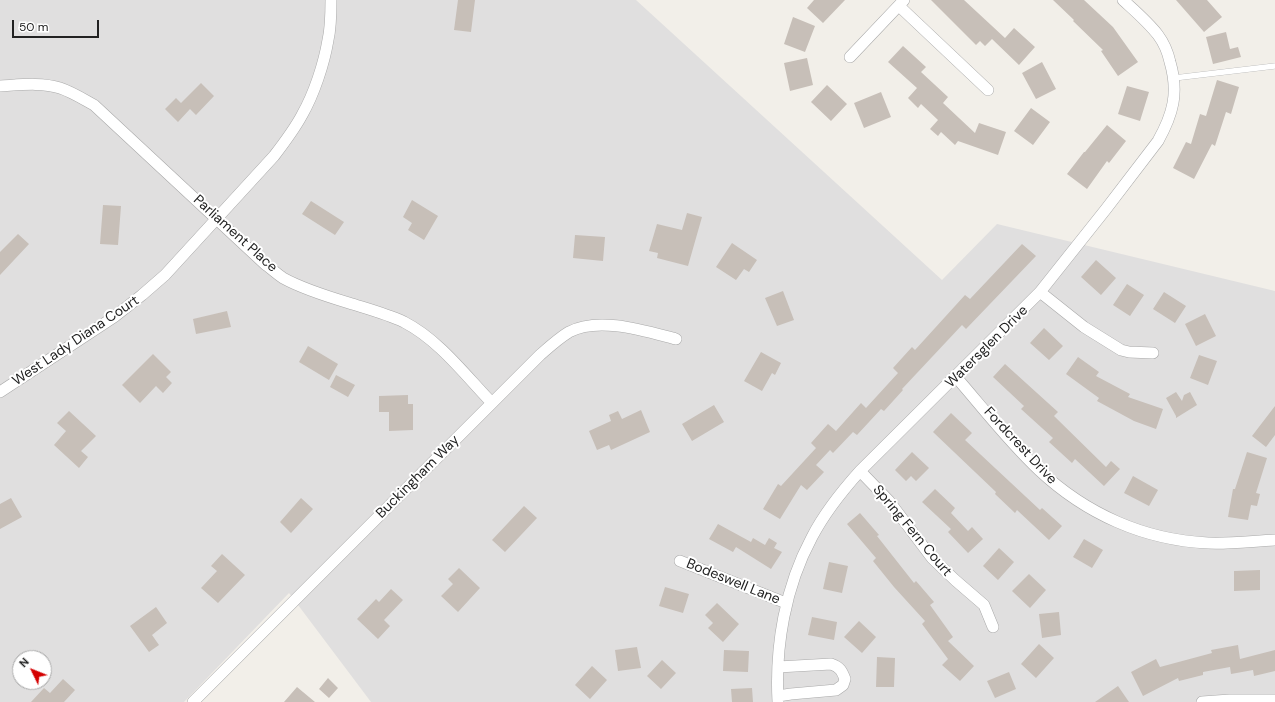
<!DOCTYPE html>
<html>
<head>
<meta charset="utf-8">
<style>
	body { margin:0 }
	#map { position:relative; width:1275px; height:702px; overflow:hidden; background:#f2efe9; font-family:"DM Sans",sans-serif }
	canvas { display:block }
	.north { position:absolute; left:12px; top:650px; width:40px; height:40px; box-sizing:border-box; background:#fff; border:1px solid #a7a7a7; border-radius:50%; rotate:313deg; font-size:11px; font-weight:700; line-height:16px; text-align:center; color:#222 }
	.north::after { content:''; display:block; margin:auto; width:14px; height:18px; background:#d40000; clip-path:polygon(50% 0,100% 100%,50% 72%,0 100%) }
	.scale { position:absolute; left:12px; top:20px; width:87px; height:18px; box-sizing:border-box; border:2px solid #222; border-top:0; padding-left:5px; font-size:12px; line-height:14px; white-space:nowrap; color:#222; -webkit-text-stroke:3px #fff; paint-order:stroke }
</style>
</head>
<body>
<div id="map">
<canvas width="1275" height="702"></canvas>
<div class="north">N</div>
<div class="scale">50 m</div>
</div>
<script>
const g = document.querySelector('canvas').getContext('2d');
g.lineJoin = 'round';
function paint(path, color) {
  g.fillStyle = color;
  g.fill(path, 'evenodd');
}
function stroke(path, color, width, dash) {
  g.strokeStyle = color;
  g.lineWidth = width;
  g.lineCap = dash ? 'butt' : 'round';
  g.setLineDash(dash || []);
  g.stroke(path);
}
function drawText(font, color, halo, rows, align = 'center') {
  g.font = font + ' "DM Sans",sans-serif';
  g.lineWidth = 4;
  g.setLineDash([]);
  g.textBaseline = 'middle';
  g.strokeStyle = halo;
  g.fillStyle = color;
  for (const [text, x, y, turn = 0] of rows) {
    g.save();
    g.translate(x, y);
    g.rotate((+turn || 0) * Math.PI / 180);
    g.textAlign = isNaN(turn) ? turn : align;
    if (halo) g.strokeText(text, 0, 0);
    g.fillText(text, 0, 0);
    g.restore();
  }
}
const residential = new Path2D(`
	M0 0H636L942 280 997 224 1275 291V702H371L289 593 184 702H0ZM20 658H44V682H20Z`);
const building = new Path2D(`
	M458 0H475L471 32 454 30Z
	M814 0H845L823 23 807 8Z
	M931 0H964L1005 38 1014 28 1035 47 1019 65 992 39 985 46 980 41 976 45Z
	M1053 0H1084L1113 27 1138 62 1118 76 1101 51 1103 50 1073 21 1074 20Z
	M1176 0H1207L1222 17 1204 32Z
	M793 17 815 26 805 52 784 44Z
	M1226 32 1230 49 1238 47 1241 57 1213 64 1206 37Z
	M903 46 926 67 921 72 948 97 943 103 975 133 979 123 1006 132 998 155 958 141 955 145 941 132 938 136 930 129 938 120 921 104 918 108 908 98 917 88 888 62Z
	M807 58 813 85 790 91 784 63Z
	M1042 62 1056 89 1036 99 1022 73Z
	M1217 80 1239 87 1231 114 1226 112 1215 146 1212 144 1194 179 1173 168 1186 142 1191 144 1200 114 1206 116Z
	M201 83 214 96 196 115 190 109 178 122 165 109 176 98 181 103Z
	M827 85 847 104 831 121 811 102Z
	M1127 86 1149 92 1140 121 1118 114Z
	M881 92 891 117 864 128 854 103Z
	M1031 108 1050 122 1033 145 1014 131Z
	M1107 125 1126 141 1109 163 1107 161 1087 189 1067 174 1084 152H1085Z
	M412 200 438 216 424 240 408 230 412 223 403 217Z
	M311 201 344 222 335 235 302 214Z
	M103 205 121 206 118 245 100 244Z
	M687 213 702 217 688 266 657 258 658 253 649 251 657 224 682 230Z
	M18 234 29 244 0 275V252Z
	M575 235 605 237 603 261 573 258Z
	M732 243 757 260 749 272 744 269 736 280 716 267Z
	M1022 244 1036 256 966 329 962 325 902 389 903 390 884 411 881 409 857 435 853 432 833 453 830 450 816 465 824 472 807 490 801 485 780 519 763 509 778 484 781 486 816 448 811 443 828 424 836 431 861 403 866 408 898 373 893 368 912 347 915 350 965 295 970 299Z
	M1096 260 1116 278 1101 295 1081 277Z
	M1127 284 1144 295 1130 316 1113 305Z
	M783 291 794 320 777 326 765 298Z
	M1164 292 1186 306 1175 323 1153 309Z
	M227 311 231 327 196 334 193 319Z
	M1205 314 1216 336 1196 346 1185 324Z
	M1044 328 1063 346 1049 360 1030 343Z
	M308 346 338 364 329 380 299 362Z
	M761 352 781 363 775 375 772 373 762 391 744 381Z
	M153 354 171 372 166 377 172 383 163 393 156 386 140 403 122 385Z
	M1199 355 1217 361 1208 385 1190 378Z
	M1078 357 1099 372 1096 376 1130 394 1128 397 1163 409 1156 429 1134 421 1097 401 1099 398 1066 374Z
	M1005 364 1058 412 1054 416 1106 467 1111 461 1120 469 1104 486 1075 459 1072 463 1049 442 1053 438 1021 409 1024 406 993 377Z
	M336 375 355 385 348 397 330 387Z
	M1176 392 1182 401 1184 395 1190 392 1197 405 1176 418V416L1166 398Z
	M408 395V404H413V430L389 431V412H379V396Z
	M714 405 724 422 692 441 682 424Z
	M1275 406V435L1266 447 1252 436Z
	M641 410 650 432 611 450 609 445 597 450 589 431 611 421 609 415 618 411 622 419Z
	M69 411 96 436 81 451 88 457 79 468 54 445 66 431 57 423Z
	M951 413 972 433 965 440 1040 510 1042 508 1062 526 1049 540 1017 510 1015 513 995 494 996 492 933 432Z
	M912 452 929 468 916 481 911 476 906 481 895 470Z
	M1247 452 1267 458 1256 493 1260 494 1257 506 1251 505 1248 520 1228 517 1233 489H1235Z
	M1133 476 1158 490 1149 506 1124 493Z
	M935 489 955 508 951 513 968 531 972 527 983 539 968 553 948 532 951 529 922 502Z
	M11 498 22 517 0 529V504Z
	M301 498 313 509 291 533 280 522Z
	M524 506 537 518 505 552 492 540Z
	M860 513 879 535 877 536 914 583 916 581 934 602 930 605 953 637 948 641 974 666 960 681 942 665 948 659 922 624 925 621 894 587 873 561 876 558 847 524Z
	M718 524 751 542 753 538 765 545 769 538 777 543 774 548 782 552 771 569 736 547 733 552 709 539Z
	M1084 539 1103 550 1092 568 1073 557Z
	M999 548 1014 562 998 580 983 566Z
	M222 554 245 575 218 603 201 588 217 571 211 566Z
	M829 562 848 566 842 593 823 589Z
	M459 568 480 588 458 612 441 596 453 584 448 579Z
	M1260 570V590L1234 591V571Z
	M1029 574 1046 590 1030 608 1012 591Z
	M665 587 689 594 683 613 659 606Z
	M391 589 403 600 384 620 390 626 378 639 357 619 376 599 379 602Z
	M717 603 739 624 723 642 708 628 713 623 705 615Z
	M156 607 167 623 152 635 159 645 149 652 130 626Z
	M1059 612 1061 635 1042 638 1039 614Z
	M812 617 837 622 834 640 808 635Z
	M859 621 876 637 862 653 844 637Z
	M1039 644 1054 658 1036 678 1021 664Z
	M1238 645 1240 659 1275 650V671L1254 676 1253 670 1231 674 1230 667 1203 672V675L1179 681 1178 678 1143 696 1131 672 1156 659 1160 667 1212 653 1211 650Z
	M637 647 641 668 618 671 615 650Z
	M724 650 749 651 748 672 723 671Z
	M877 657 895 658 894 687H876Z
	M662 660 676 673 661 689 647 676Z
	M592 666 607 680 590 699 575 685Z
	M1009 672 1016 689 995 698 987 681Z
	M328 678 338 688 329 698 319 689Z
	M63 679 75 690 64 702H31L44 688 50 693Z
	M1118 686 1129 702H1095Z
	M297 687 315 702H284Z
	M752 688 753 702H732L731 689Z`);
const service = new Path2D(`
	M1174 78 1275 66`);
const minor = new Path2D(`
	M899 6 988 90
	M850 57 904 0
	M0 86C19 85 41 82 60 88 72 92 83 99 94 105L266 265C272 269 277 274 283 278 301 288 329 297 349 303 368 309 387 314 404 322 439 340 465 375 492 403
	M1040 292 1084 327 1121 350 1129 352 1153 353
	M956 377C983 408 1009 442 1039 470 1086 514 1144 540 1208 543 1230 544 1253 541 1275 540
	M0 392 114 317 142 295 165 275 274 156C284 143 294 130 302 115 314 94 324 64 328 40 331 27 331 13 331 0
	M860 471 889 501 932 558 955 580 984 605 993 627
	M680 561 786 603
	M778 667 831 664C840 667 842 671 845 679L843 685 836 690 791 694 778 696
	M193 702 540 355C549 347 559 338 569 332 599 316 645 331 676 339
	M778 702C775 646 785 587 812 537 825 512 842 491 860 471L1040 292 1106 209 1158 141C1173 114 1179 93 1170 62 1168 53 1164 43 1158 35 1148 22 1135 11 1123 0
	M1202 702 1230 700H1275`);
const streetNames = [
	["Parliament Place",235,234,42],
	["West Lady Diana Court",76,341,-34],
	["Watersglen Drive",987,347,-45],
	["Fordcrest Drive",1020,446,47],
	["Buckingham Way",418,477,-45],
	["Spring Fern Court",912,531,50],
	["Bodeswell Lane",733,582,22]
];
paint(residential, '#e0dfdf');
paint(building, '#c7bfb8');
stroke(service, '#a9a9a9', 6);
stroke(minor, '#a9a9a9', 12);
stroke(service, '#fff', 5.5);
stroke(minor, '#fff', 11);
drawText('14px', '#222', '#fff', streetNames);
</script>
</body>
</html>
